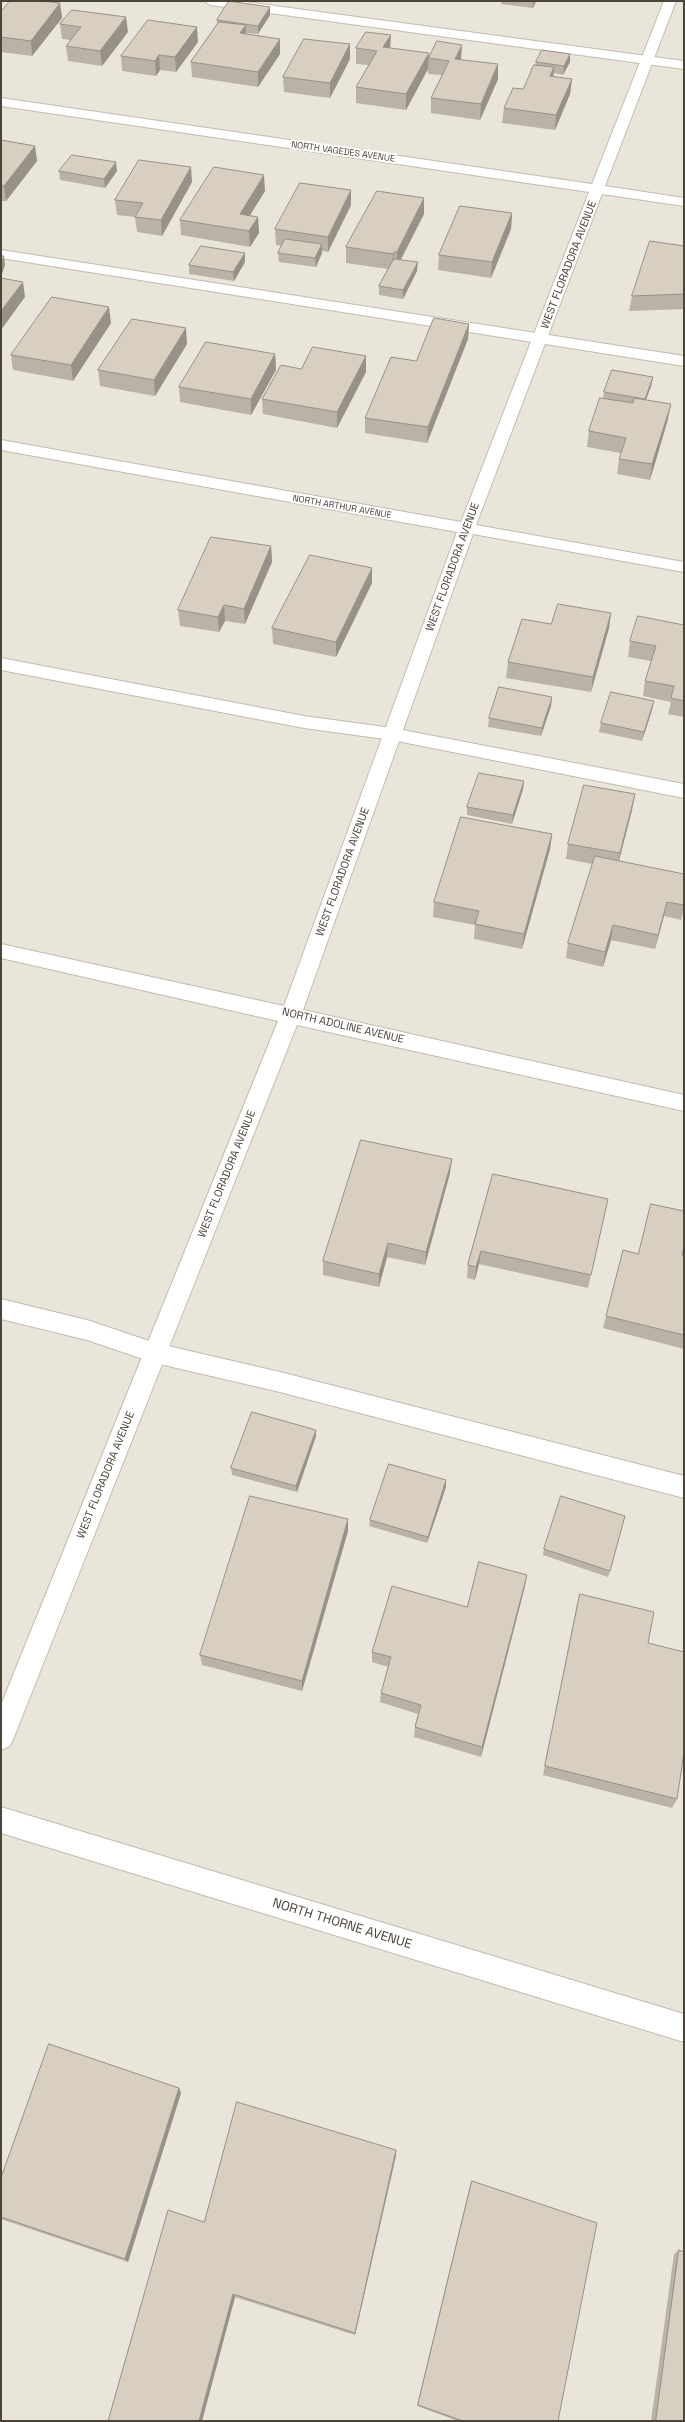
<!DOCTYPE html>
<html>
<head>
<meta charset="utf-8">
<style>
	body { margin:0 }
	#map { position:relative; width:685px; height:2422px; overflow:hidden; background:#f6f3ec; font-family:"Space Grotesk",sans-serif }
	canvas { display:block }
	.frame { position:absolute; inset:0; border:2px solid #4b4439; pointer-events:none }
</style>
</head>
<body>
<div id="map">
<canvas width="685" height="2422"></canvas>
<div class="frame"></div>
</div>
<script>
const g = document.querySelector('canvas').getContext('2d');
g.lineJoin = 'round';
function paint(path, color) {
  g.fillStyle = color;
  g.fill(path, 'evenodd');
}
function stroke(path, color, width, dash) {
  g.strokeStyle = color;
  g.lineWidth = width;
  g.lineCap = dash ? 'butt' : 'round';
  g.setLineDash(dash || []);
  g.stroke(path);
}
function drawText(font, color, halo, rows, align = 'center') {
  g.font = font + ' "Space Grotesk",sans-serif';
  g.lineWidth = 4;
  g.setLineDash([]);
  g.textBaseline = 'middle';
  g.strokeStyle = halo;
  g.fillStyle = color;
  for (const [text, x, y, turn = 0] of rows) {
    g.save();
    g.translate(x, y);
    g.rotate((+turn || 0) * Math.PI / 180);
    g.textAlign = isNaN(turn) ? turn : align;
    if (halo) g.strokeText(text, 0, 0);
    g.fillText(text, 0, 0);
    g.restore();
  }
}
const residential = new Path2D(`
	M1 1H684V2421H1Z`);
const service = new Path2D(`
	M204 1H238L684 61V69L210 5Z
	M1 250 684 356V366L1 258Z
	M1 658 304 716 392 728 684 784V798L392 740 304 728 1 670Z
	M1 1299 87 1320 155 1343 280 1372 684 1476V1498L280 1392 155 1363 87 1340 1 1319Z`);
const minor = new Path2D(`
	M664 1H676L605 186 684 198V206L602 194 476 525 684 562V572L473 534 303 1010 684 1095V1111L297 1025 14 1737 10 1746 1 1750V1705L278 1021 1 958V944L284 1006 457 532 1 450V440L461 522 589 192 1 106V98L592 184Z
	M1 1807 684 2014V2042L1 1833Z`);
const wall = new Path2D(`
	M502 1H536L533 8 501 4Z
	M60 3 62 18 32 56 1 52V12Z
	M270 15 258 34 246 33V34L280 54 258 87 192 77 191 62 217 25V20Z
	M60 24 128 32 102 66 68 61 66 46 71 40 62 39Z
	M198 42 176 72 160 70 156 76 122 71 121 56Z
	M356 48H390L429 58 461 60 498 79 480 120 431 113V98L442 75 428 74V69L406 110 356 103V87L369 65 356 64Z
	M570 54V62L563 75 554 73 553 77 572 79 570 94 555 130 502 123 504 108 523 89 535 65 536 62Z
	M350 59 330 98 284 92 283 77Z
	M1 140 35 146 37 161 6 201H1Z
	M59 171H117L105 188 60 180Z
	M192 182 162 236 137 232 135 217 117 215 115 200Z
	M265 191 249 216 258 217 259 233 250 247 181 235 180 220Z
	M351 205 328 252 322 251V253L316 267 279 262 278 253 282 246 276 245 275 229Z
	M512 213 511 229 491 278 438 270 439 255Z
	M424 214 401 260 417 271 403 299 379 295V286L388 269 346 263V247Z
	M684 246V309L629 311 632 296Z
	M245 262 234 281 189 274V265Z
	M111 323 73 381 13 370 11 355Z
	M469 324 468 339 427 443 365 433V418L416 361Z
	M187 344 155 396 100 386 98 370Z
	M275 354 276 370 251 415 180 402 179 387Z
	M301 369 366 372 337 428 263 414 262 399Z
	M653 377 651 386 646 400 668 419 650 480 617 474 619 459 621 453 587 447 589 431 603 398 604 392Z
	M271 546 272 562 245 624 225 621 219 632 180 626 178 610Z
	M372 568V583L336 657 273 644 272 628Z
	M611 613 609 628 591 692 506 678 508 662 551 624Z
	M684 625V717L668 714 671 702 643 696 645 681 651 661 628 657 630 641Z
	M551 706 541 736 488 727 489 718Z
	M652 710 642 741 599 732 601 723Z
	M524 781 523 789 512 824 467 815V807Z
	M635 794 632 810 619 861 684 874V910L681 920 664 916 655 949 611 940 603 967 566 958 568 943 593 864 566 859 568 844Z
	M552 834 550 849 522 949 474 939 475 925 433 917 434 902Z
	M450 1173 425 1265 387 1257 379 1287 323 1275V1261Z
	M493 1174 608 1199 588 1288 479 1264 475 1280 467 1278 468 1265Z
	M638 1254 684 1256V1349L603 1328 606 1316Z
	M316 1430V1436L297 1492 232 1475 231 1468Z
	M446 1480V1487L427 1543 369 1526 370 1520Z
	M625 1516 608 1577 543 1555 544 1549Z
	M348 1531 302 1691 202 1665 200 1655Z
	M525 1586 481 1757 414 1737 415 1727 418 1714 380 1702 381 1693 388 1667 372 1662V1652L467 1607Z
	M580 1594 648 1643 677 1799 672 1808 543 1775 577 1605Z
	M179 2088 181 2093 128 2262 1 2219V2178Z
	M396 2150 355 2335 235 2297 202 2421 204 2222Z
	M472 2181 558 2421H458L417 2406 470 2186Z
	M679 2250 684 2421H651L674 2254Z`);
const shadedWall = new Path2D(`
	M533 1H536L533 8Z
	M60 3 62 18 32 56 31 41Z
	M270 7V15L258 34V26Z
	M126 17 128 32 102 66 100 51Z
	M246 25V40L240 33Z
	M197 27 198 42 176 72 175 57Z
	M391 35 390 50 383 47Z
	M280 39V54L258 87V72Z
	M350 44V59L330 98V83Z
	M462 45 461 60 455 59Z
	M429 53 428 69 406 110V94Z
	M570 54V62L563 75 564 66Z
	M159 55 160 70 156 76 155 61Z
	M498 64V79L480 120 481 104Z
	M554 67 553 82 550 76Z
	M572 79 570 94 555 130 556 115Z
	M35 146 37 161 6 201 4 186Z
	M116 162 117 171 105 188 104 179Z
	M191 167 192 182 162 236 161 220Z
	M264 175 265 191 241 230 240 214Z
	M351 190V205L328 252V237Z
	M424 198V214L396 268 397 252Z
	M512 213 511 229 491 278 492 262Z
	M258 217 259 233 250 247 249 231Z
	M322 244V253L316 267 315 258Z
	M394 252 393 267 392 270 393 254Z
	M245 253V262L234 281 233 272Z
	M4 256 5 265 1 277V264Z
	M418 262 417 271 403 299V290Z
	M23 282 25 297 1 330V311Z
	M109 307 111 323 73 381 71 365Z
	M469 324 468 339 427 443 428 427Z
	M186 328 187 344 155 396 154 380Z
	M275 354 276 370 251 415V399Z
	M366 356V372L337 428V412Z
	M653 377 651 386 643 408 645 399Z
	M671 404 668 419 650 480 652 464Z
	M271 546 272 562 245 624 244 609Z
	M372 568V583L336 657V642Z
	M224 605 225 621 219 632 218 617Z
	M611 613 609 628 591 692 593 677Z
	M552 697 551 706 541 736 542 728Z
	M654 701 652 710 642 741 644 732Z
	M524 781 523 789 512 824 513 815Z
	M635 794 632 810 617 868 620 853Z
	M552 834 550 849 522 949 524 934Z
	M667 902 664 916 655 949 658 935Z
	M613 925 611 940 603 967 605 952Z
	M452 1159 450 1173 425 1265 426 1252Z
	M388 1243 387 1257 379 1287V1274Z
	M481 1251 479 1264 475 1280 476 1267Z
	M316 1430V1436L297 1492 296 1486Z
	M446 1480V1487L427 1543 428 1537Z
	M348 1519V1531L302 1691V1681Z
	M527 1575 525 1586 481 1757 482 1747Z
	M179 2088 181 2093 128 2262 125 2259Z
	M396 2150V2156L355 2335V2333Z
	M233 2294 235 2297 202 2421H199Z`);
const building = new Path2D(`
	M10 1H43L60 3 31 41 1 37V12Z
	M229 1 270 7 258 26 217 20Z
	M72 10 126 17 100 51 66 46 81 27 60 24Z
	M148 20 197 27 175 57 159 55 155 61 121 56Z
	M219 22 246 25 240 33 280 39 258 72 191 62Z
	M366 32 391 35 383 47 429 53 406 94 356 87 377 51 356 48Z
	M304 39 350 44 330 83 283 77Z
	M437 41 462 45 455 59 498 64 481 104 431 98 449 61 429 58Z
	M542 50 570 54 564 66 536 62Z
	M534 65 554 67 550 76 572 79 556 115 504 108 513 88 523 89Z
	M1 140 35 146 4 186H1Z
	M72 155 116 162 104 179 59 171Z
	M139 160 191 167 161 220 135 217 143 203 115 200Z
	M214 167 264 175 240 214 258 217 249 231 180 220Z
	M300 183 351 190 328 237 275 229Z
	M377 191 424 198 397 252H394L393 254 346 247Z
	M460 206 512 213 492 262 439 255Z
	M285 239 322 244 315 258 278 253Z
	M650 241 684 246V294L632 296Z
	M201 246 245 253 233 272 189 265Z
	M1 256H4L1 264Z
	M394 259 418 262 403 290 379 286Z
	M1 278 23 282 1 311Z
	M52 297 109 307 71 365 11 355Z
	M434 318 469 324 428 427 365 418 391 357 416 361Z
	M132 319 186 328 154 380 98 370Z
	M206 342 275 354 251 399 179 387Z
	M313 347 366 356 337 412 262 399 281 365 301 369Z
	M612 370 653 377 645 399 604 392Z
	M600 398 633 403 634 398 671 404 652 464 619 459 626 438 589 431Z
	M211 537 271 546 244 609 224 605 218 617 178 610Z
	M310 555 372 568 336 642 272 628Z
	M558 604 611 613 593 677 508 662 522 619 551 624Z
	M638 616 684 625V701L671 698 674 686 645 681 656 646 630 641Z
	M499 687 552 697 542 728 489 718Z
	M611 692 654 701 644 732 601 723Z
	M479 773 524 781 513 815 467 807Z
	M584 785 635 794 620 853 568 844Z
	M461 817 552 834 524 934 475 924 479 911 434 902Z
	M595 856 684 874V905L667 902 658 935 613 925 605 952 568 943Z
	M361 1140 452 1159 426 1252 388 1243 379 1274 323 1261Z
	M493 1174 608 1199 591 1275 481 1251 476 1267 468 1265Z
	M651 1204 684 1211V1247L682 1255 684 1256V1335L606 1316 623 1250 638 1254Z
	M252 1412 316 1430 296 1486 231 1468Z
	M389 1464 446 1480 428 1537 370 1520Z
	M250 1496 348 1519 302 1681 200 1655Z
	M561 1496 625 1516 610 1571 544 1549Z
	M479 1562 527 1575 482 1747 415 1727 421 1705 381 1693 391 1657 372 1652 392 1586 467 1607Z
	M580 1594 654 1612 648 1643 684 1652V1753L677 1799 545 1766Z
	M49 2044 179 2088 125 2259 1 2217V2178Z
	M237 2102 396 2150 355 2333 233 2294 199 2421H108L168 2210 204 2222Z
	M472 2181 597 2223 558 2421H463L418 2405Z
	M679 2250 684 2252V2421H656Z`);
const farStreetnames = [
	["NORTH VAGEDES AVENUE",343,152,8],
	["NORTH ARTHUR AVENUE",342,507,10]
];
const streetNames = [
	["WEST FLORADORA AVENUE",569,265,-69],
	["WEST FLORADORA AVENUE",453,567,-70],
	["WEST FLORADORA AVENUE",343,872,-70],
	["NORTH ADOLINE AVENUE",343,1026,13],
	["WEST FLORADORA AVENUE",227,1174,-68],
	["WEST FLORADORA AVENUE",106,1475,-68]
];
const nearStreetnames = [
	["NORTH THORNE AVENUE",342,1924,17]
];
paint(residential, '#eae5da');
stroke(service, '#c2bbae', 2);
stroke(minor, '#c2bbae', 2);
paint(service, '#fff');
paint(minor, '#fff');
paint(wall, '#bab2a6');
paint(shadedWall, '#979187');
paint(building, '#d8cfc1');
stroke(building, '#979187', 1);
drawText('9px', '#4b4439', '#fff', farStreetnames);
drawText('11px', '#4b4439', '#fff', streetNames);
drawText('13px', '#4b4439', '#fff', nearStreetnames);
</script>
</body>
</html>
